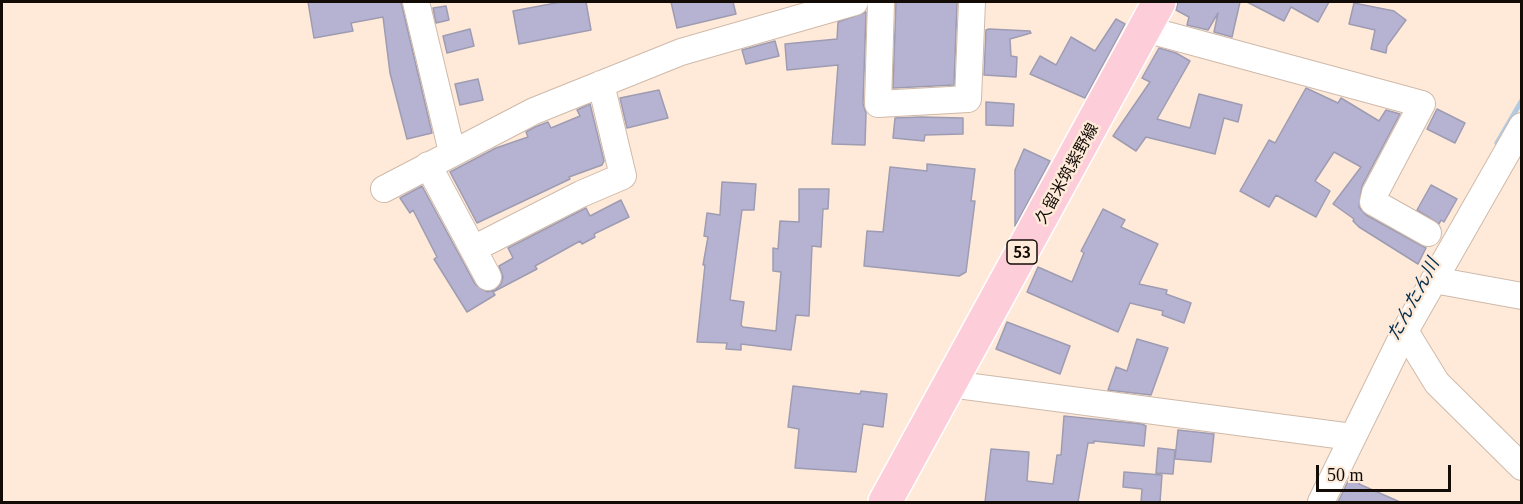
<!DOCTYPE html>
<html>
<head>
<meta charset="utf-8">
<style>
	body { margin:0 }
	#map { position:relative; width:1523px; height:504px; overflow:hidden; background:#ffead9; font-family:Georgia,serif }
	canvas { display:block }
	.frame { position:absolute; inset:0; border:3px solid #120b06; pointer-events:none }
	.scale { position:absolute; left:1316px; top:465px; width:135px; height:27px; box-sizing:border-box; border:3px solid #120b06; border-top:0; padding-left:8px; font-size:18px; line-height:21px; white-space:nowrap; color:#120b06; -webkit-text-stroke:4px #ffead9; paint-order:stroke }
</style>
</head>
<body>
<div id="map">
<canvas width="1523" height="504"></canvas>
<div class="frame"></div>
<div class="scale">50 m</div>
</div>
<script>
const g = document.querySelector('canvas').getContext('2d');
g.lineJoin = 'round';
function stroke(path, color, width, dash) {
  g.strokeStyle = color;
  g.lineWidth = width;
  g.lineCap = dash ? 'butt' : 'round';
  g.setLineDash(dash || []);
  g.stroke(path);
}
function paint(path, color) {
  g.fillStyle = color;
  g.fill(path, 'evenodd');
}
function drawText(font, color, halo, rows, align = 'center') {
  g.font = font + ' Georgia,"Noto Sans JP",serif';
  g.lineWidth = 5;
  g.setLineDash([]);
  g.textBaseline = 'middle';
  g.strokeStyle = halo;
  g.fillStyle = color;
  for (const [text, x, y, turn = 0] of rows) {
    g.save();
    g.translate(x, y);
    g.rotate((+turn || 0) * Math.PI / 180);
    g.textAlign = isNaN(turn) ? turn : align;
    if (halo) g.strokeText(text, 0, 0);
    g.fillText(text, 0, 0);
    g.restore();
  }
}
const stream = new Path2D(`
	M1497 143 1522 100`);
const building = new Path2D(`
	M308 2H401L432 133 407 139 390 73 383 17 351 23 353 31 314 38Z
	M561 2H586L591 30 519 44 513 11Z
	M671 2H733L736 14 677 28Z
	M896 2H957L954 85 893 88Z
	M1178 2H1240L1232 37 1214 32 1218 13 1208 30 1187 25 1189 17 1176 10Z
	M1247 2H1329L1318 22 1291 7 1284 21Z
	M1354 3 1394 11 1406 20 1387 46 1386 53 1371 49 1375 30 1349 24Z
	M446 6 449 20 436 23 433 8Z
	M866 12 863 104 866 113 865 145 832 144 838 65 787 70 785 44 837 39 838 22Z
	M1116 19 1125 24 1085 98 1030 74 1040 56 1056 65 1071 37 1095 51Z
	M470 29 474 46 447 53 443 36Z
	M989 29 1030 31 1031 33 1010 39 1011 56 1017 57 1016 77 984 75 986 30Z
	M775 41 779 56 746 64 742 50Z
	M1159 48 1176 53 1190 61 1157 119 1190 128 1199 94 1242 105 1238 122 1224 118 1215 154 1146 137 1136 151 1113 136 1150 82 1142 78Z
	M478 79 483 100 460 105 455 84Z
	M1306 88 1338 103 1341 98 1379 121 1386 110 1400 114 1362 186 1359 207 1366 215 1426 248 1418 264 1359 227 1353 221 1354 219 1333 204 1361 167 1334 152 1315 181 1330 191 1316 217 1276 195 1269 207 1240 191 1269 140 1275 143Z
	M659 90 668 118 627 128 620 98Z
	M986 102 1014 104 1013 126 986 125Z
	M590 104 604 161 602 165 569 177 570 179 477 223 450 172 496 148 528 137 526 132 535 127 548 122 551 128 580 116 577 110Z
	M1437 109 1465 123 1455 143 1427 129Z
	M921 117 963 118V134L925 135 924 141 893 138 895 118Z
	M1024 149 1050 161 1015 226V170Z
	M927 164 975 169 971 201H975L966 272 959 276 864 266 867 231 883 232 890 167 927 171Z
	M722 182 756 184 754 210H742L730 300 744 302 741 325 743 327 776 331 781 272 773 271V248L778 249 780 221 799 222V189H829L828 209H823L821 247 812 246 809 316 796 315 791 350 741 344V350L726 349 727 343 697 342 705 265H703L708 237 704 236 707 213 720 215Z
	M1431 185 1457 199 1444 222 1441 220 1439 224 1417 210Z
	M422 186 475 284 487 292 495 290 501 284 503 277 499 266 513 258 508 248 586 208 590 216 621 200 629 217 594 234 595 237 582 244 580 241 535 266 537 269 493 292 495 295 467 312 434 259 437 257 413 210 410 213 400 198Z
	M1103 209 1125 220 1121 227 1158 244 1139 284 1167 290 1166 294 1191 303 1184 323 1162 315 1163 311 1130 303 1118 332 1027 292 1038 267 1072 282 1084 253 1081 251Z
	M1007 322 1070 346 1060 374 996 349Z
	M1137 339 1168 348 1151 395 1108 390 1116 367 1127 371Z
	M793 386 860 394 861 391 887 394 883 427 863 424 856 472 795 468 799 429 788 427Z
	M1064 416 1142 424 1146 426 1144 446 1094 441V443H1088L1078 502H985L991 449 1029 452 1027 481 1053 484 1057 455H1061Z
	M1178 430 1214 434 1211 462 1175 459Z
	M1158 448 1175 450 1173 474 1156 473Z
	M1124 472 1162 475 1160 502H1141L1142 489 1123 487Z
	M1352 473 1363 479 1359 484 1400 502H1338Z`);
const minor = new Path2D(`
	M416 2 452 152
	M881 2 878 104 968 99 972 2
	M1145 29 1422 104 1375 193 1373 202 1428 233
	M428 165 488 277
	M384 189 534 111 681 52 855 2
	M473 249 581 194 623 176 601 84
	M1434 280 1522 296
	M1405 331 1437 383 1522 467
	M950 384 1352 437
	M1321 502 1405 331 1522 126`);
const major = new Path2D(`
	M885 502 1159 2`);
const shields = [
	[1022,252,30]
];
const shieldNames = [
	["53",1022,252]
];
const streetNames = [
	["久留米筑紫野線",1066,173,-61]
];
const waterNames = [
	["たんたん川",1412,299,-62]
];
stroke(stream, '#b1cbe3', 5);
paint(building, '#b6b2d1');
stroke(building, '#9e9cb2', 1.5);
stroke(minor, '#cfbaaa', 28);
stroke(major, '#fff', 36);
stroke(minor, '#fff', 26);
stroke(major, '#fdcdd9', 33);
for (const [x, y, w] of shields) {
  const box = new Path2D();
  box.roundRect(x - w / 2, y - 12, w, 24, 4.5);
  g.fillStyle = '#ffead9';
  g.fill(box);
  stroke(box, '#120b06', 1.5);
}
drawText('bold 15px', '#120b06', null, shieldNames);
drawText('16px', '#120b06', '#ffead9', streetNames);
drawText('italic 18px', '#012e4e', '#ffead9', waterNames);
</script>
</body>
</html>
